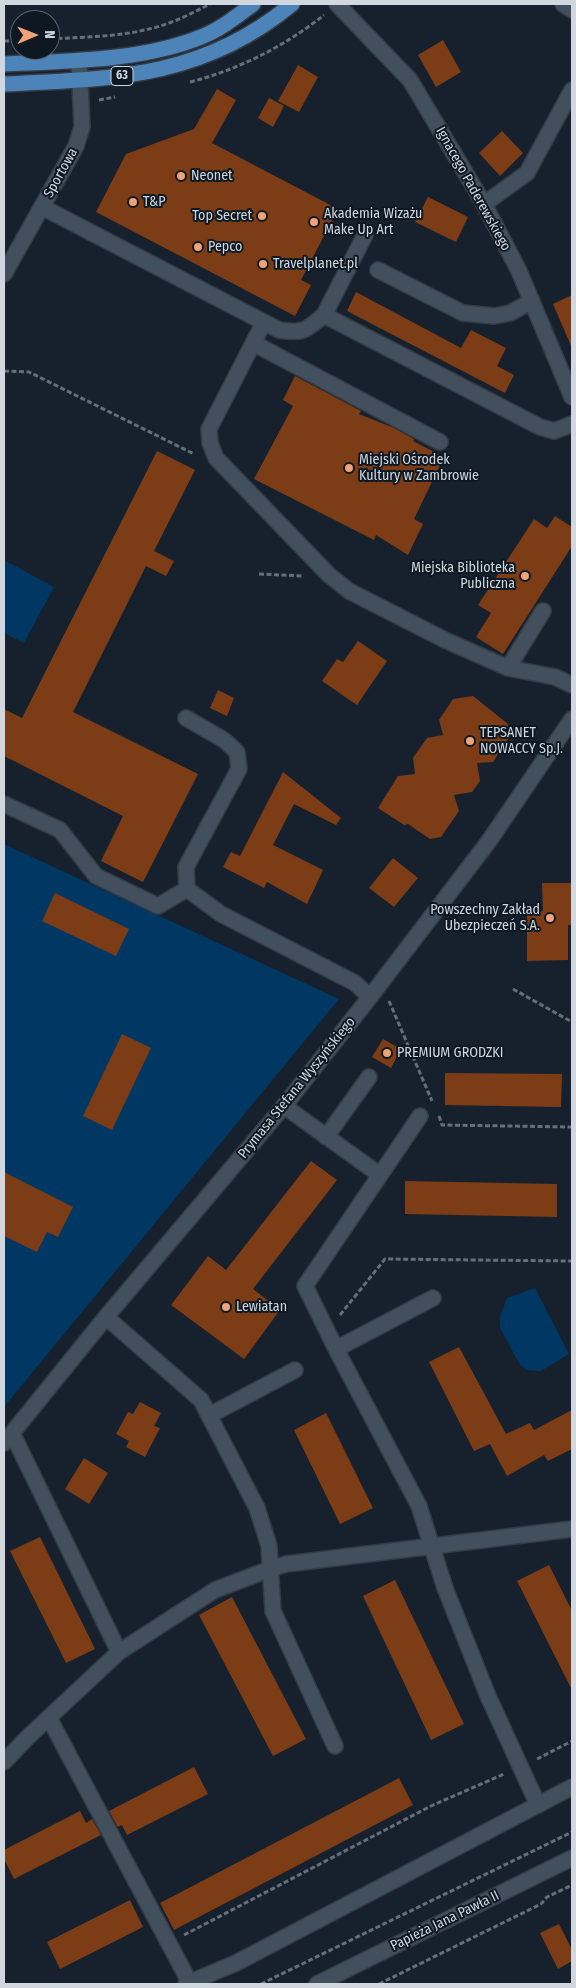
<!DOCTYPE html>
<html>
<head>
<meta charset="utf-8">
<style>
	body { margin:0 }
	#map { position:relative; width:576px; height:1988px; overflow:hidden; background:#16212d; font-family:"Fira Sans Condensed",sans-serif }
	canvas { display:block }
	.frame { position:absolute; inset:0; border:5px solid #d0d7df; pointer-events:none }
	.north { position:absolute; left:10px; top:10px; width:50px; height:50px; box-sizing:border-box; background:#0d1823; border:1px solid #5b646e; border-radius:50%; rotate:89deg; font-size:14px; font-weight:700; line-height:20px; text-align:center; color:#d0d7df }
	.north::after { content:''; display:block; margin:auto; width:18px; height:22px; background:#f0a279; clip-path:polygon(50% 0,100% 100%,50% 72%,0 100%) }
</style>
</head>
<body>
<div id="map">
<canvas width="576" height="1988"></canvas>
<div class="frame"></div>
<div class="north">N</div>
</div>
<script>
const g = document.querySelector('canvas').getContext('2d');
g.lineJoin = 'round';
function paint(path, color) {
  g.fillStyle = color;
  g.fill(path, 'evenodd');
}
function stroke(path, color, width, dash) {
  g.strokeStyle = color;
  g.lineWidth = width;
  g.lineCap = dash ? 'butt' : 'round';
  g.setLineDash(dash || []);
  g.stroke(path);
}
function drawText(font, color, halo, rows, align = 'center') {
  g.font = font + ' "Fira Sans Condensed",sans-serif';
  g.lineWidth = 4;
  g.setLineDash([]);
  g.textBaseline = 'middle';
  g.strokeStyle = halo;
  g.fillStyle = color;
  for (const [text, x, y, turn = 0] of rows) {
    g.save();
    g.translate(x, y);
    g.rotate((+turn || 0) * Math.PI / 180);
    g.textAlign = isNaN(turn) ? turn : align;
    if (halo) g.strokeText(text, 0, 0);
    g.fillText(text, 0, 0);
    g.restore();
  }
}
const green = new Path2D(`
	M4 560 54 587 24 643 4 633Z
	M4 844 339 999 4 1407Z
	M535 1288 569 1354 541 1371 527 1370 520 1365 500 1328V1317L507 1298Z`);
const building = new Path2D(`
	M443 40 461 72 436 87 418 55Z
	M298 65 318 77 299 112 278 101Z
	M217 89 236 100 212 143 338 209 301 280 311 285 295 316 96 212 126 154 194 129Z
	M269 98 284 106 273 127 258 118Z
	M502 131 523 153 500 176 479 153Z
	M428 197 468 217 456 242 415 222Z
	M356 292 461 348 471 330 506 348 497 366 514 375 505 393 347 311Z
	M572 295V348L553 304Z
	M295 376 361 411 359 414 394 428 414 439 413 441 444 457 414 519 423 524 408 555 376 535 374 540 254 479 293 406 283 400Z
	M157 451 195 470 154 551 174 561 166 576 146 566 73 712 198 774 143 882 101 861 123 816 4 756V709L22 718Z
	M555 516 572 527V546L503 654 476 637 491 613 478 605 534 519 547 528Z
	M358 641 387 661 357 705 322 681 337 659 343 662Z
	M218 690 234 698 227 716 210 708Z
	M473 696 508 724 510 736 493 762 477 763 480 781 472 792 454 795 459 811 441 837 430 839 408 824 404 825 378 808 398 776 415 774 413 758 427 738 443 735 439 720 453 699Z
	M283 772 341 818 336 825 294 804 273 845 323 870 307 904 267 882 264 888 223 867 231 852 240 856Z
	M393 858 418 878 394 907 369 888Z
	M542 883H572V925H568V960L527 961V911H543Z
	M55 893 129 929 116 956 42 921Z
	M122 1034 151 1048 112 1130 83 1116Z
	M383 1039 401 1049 391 1068 372 1057Z
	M445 1073 562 1074 561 1107 445 1105Z
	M311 1161 337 1180 253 1289 280 1310 244 1359 171 1305 208 1256 226 1270Z
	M4 1172 73 1207 58 1237 47 1232 37 1252 4 1236Z
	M405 1181 557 1184V1217L405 1214Z
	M459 1347 506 1434 530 1423 534 1430 572 1410V1449L548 1461 544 1455 507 1476 490 1444 474 1451 429 1362Z
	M140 1402 161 1413 154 1426 160 1428 145 1457 126 1447 129 1441 116 1434 128 1412 133 1414Z
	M326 1413 373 1508 340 1524 294 1430Z
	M84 1458 108 1473 89 1504 65 1489Z
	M40 1537 95 1649 66 1663 10 1551Z
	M549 1565 572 1611V1690L517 1581Z
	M395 1580 464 1724 431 1740 363 1596Z
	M232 1597 306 1739 273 1756 199 1615Z
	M194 1767 208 1794 127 1835 122 1825 118 1827 109 1811Z
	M399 1778 413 1805 174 1930 160 1903Z
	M80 1811 86 1823 92 1819 101 1835 14 1879 4 1859V1850Z
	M130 1900 143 1927 60 1969 47 1942Z
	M559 1924 572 1950V1961L558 1969 540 1933Z`);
const path = new Path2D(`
	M50 39C83 37 117 37 149 29 171 24 191 14 210 4
	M4 41H20
	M190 82C238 70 285 46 324 15
	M99 100 115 97
	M4 371 29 372 194 454
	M259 574 304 576
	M513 989 572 1022
	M389 1001 432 1101
	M439 1116 442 1125 572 1127
	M340 1315 385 1259 572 1261
	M537 1759 572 1741
	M184 1935 431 1806 504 1774
	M261 1984 572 1832
	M379 1984 541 1904 547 1897 572 1885`);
const minor = new Path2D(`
	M337 4 410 80 484 204 519 271 572 397
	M563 4 572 10
	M484 204 527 173 572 90
	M42 207 279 330C304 334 306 330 324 315L540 427 554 431 572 424
	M378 270 463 313 494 316 510 313 532 301
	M4 274 76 146 82 127 79 61
	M324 315 365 235
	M264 322 209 429 210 443 216 458 329 575 349 591 445 640 508 668 555 677 572 685
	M253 343 440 442
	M508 668 543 611
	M186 718 224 740 237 752 239 769 186 867 187 889
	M4 804 60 830 96 876 158 906 187 889 221 914 355 983 370 997
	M284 1106 380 1175
	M420 1116 305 1286 336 1349 419 1506 445 1588 488 1696 538 1805
	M326 1137 369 1077
	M106 1317 201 1400 257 1508 269 1546 273 1611 335 1746
	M336 1349 433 1298
	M210 1415 295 1370
	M12 1433 119 1652
	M4 1443 106 1317 284 1106 370 997 489 841 572 719
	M49 1718 190 1983
	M4 1762 28 1737 119 1652 215 1590 270 1569 286 1564 572 1529
	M186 1984 236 1963 572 1787
	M317 1984 572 1858`);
const major = new Path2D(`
	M4 64C67 61 142 61 201 37 220 30 237 16 253 4
	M4 84C113 79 203 78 292 4`);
const markers = [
	[181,176,5,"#f0a279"],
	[133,202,5,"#f0a279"],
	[262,216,5,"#f0a279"],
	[314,222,5,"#f0a279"],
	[198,247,5,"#f0a279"],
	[263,264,5,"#f0a279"],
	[349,468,5,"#f0a279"],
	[525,576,5,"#f0a279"],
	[470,741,5,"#f0a279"],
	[550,918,5,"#f0a279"],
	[387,1053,5,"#f0a279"],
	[226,1307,5,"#f0a279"]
];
const shields = [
	[122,76,22]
];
const shieldNames = [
	["63",122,76]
];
const streetNames = [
	["Sportowa",61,173,-61],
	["Ignacego Paderewskiego",473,189,61],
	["Prymasa Stefana Wyszyńskiego",297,1088,-51],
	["Papieża Jana Pawła II",445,1921,-26]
];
const poiNames = [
	["Neonet",191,176],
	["T&P",143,202],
	["Akademia Wizażu",324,214],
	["Make Up Art",324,230],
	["Top Secret",252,216,"right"],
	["Pepco",208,247],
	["Travelplanet.pl",273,264],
	["Miejski Ośrodek",359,460],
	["Kultury w Zambrowie",359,476],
	["Miejska Biblioteka",515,568,"right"],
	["Publiczna",515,584,"right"],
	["TEPSANET",480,733],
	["NOWACCY Sp.J.",480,749],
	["Powszechny Zakład",540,910,"right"],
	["Ubezpieczeń S.A.",540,926,"right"],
	["PREMIUM GRODZKI",397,1053],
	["Lewiatan",236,1307]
];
paint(green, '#003763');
paint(building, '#7c3c15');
stroke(minor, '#343b45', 18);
stroke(major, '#343b45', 18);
stroke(path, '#656e79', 3, [5, 2.5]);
stroke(minor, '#424f5c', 15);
stroke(major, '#4c83b9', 15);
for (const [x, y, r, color] of markers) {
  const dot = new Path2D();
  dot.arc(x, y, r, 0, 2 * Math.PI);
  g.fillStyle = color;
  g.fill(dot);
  stroke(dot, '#0d1823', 2);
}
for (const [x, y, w] of shields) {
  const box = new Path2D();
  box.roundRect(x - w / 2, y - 9.5, w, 19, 4);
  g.fillStyle = '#0d1823';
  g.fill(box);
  stroke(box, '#d0d7df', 1);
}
drawText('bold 12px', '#d0d7df', null, shieldNames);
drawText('14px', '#d0d7df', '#0d1823', streetNames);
drawText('14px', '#d0d7df', '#0d1823', poiNames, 'left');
</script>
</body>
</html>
